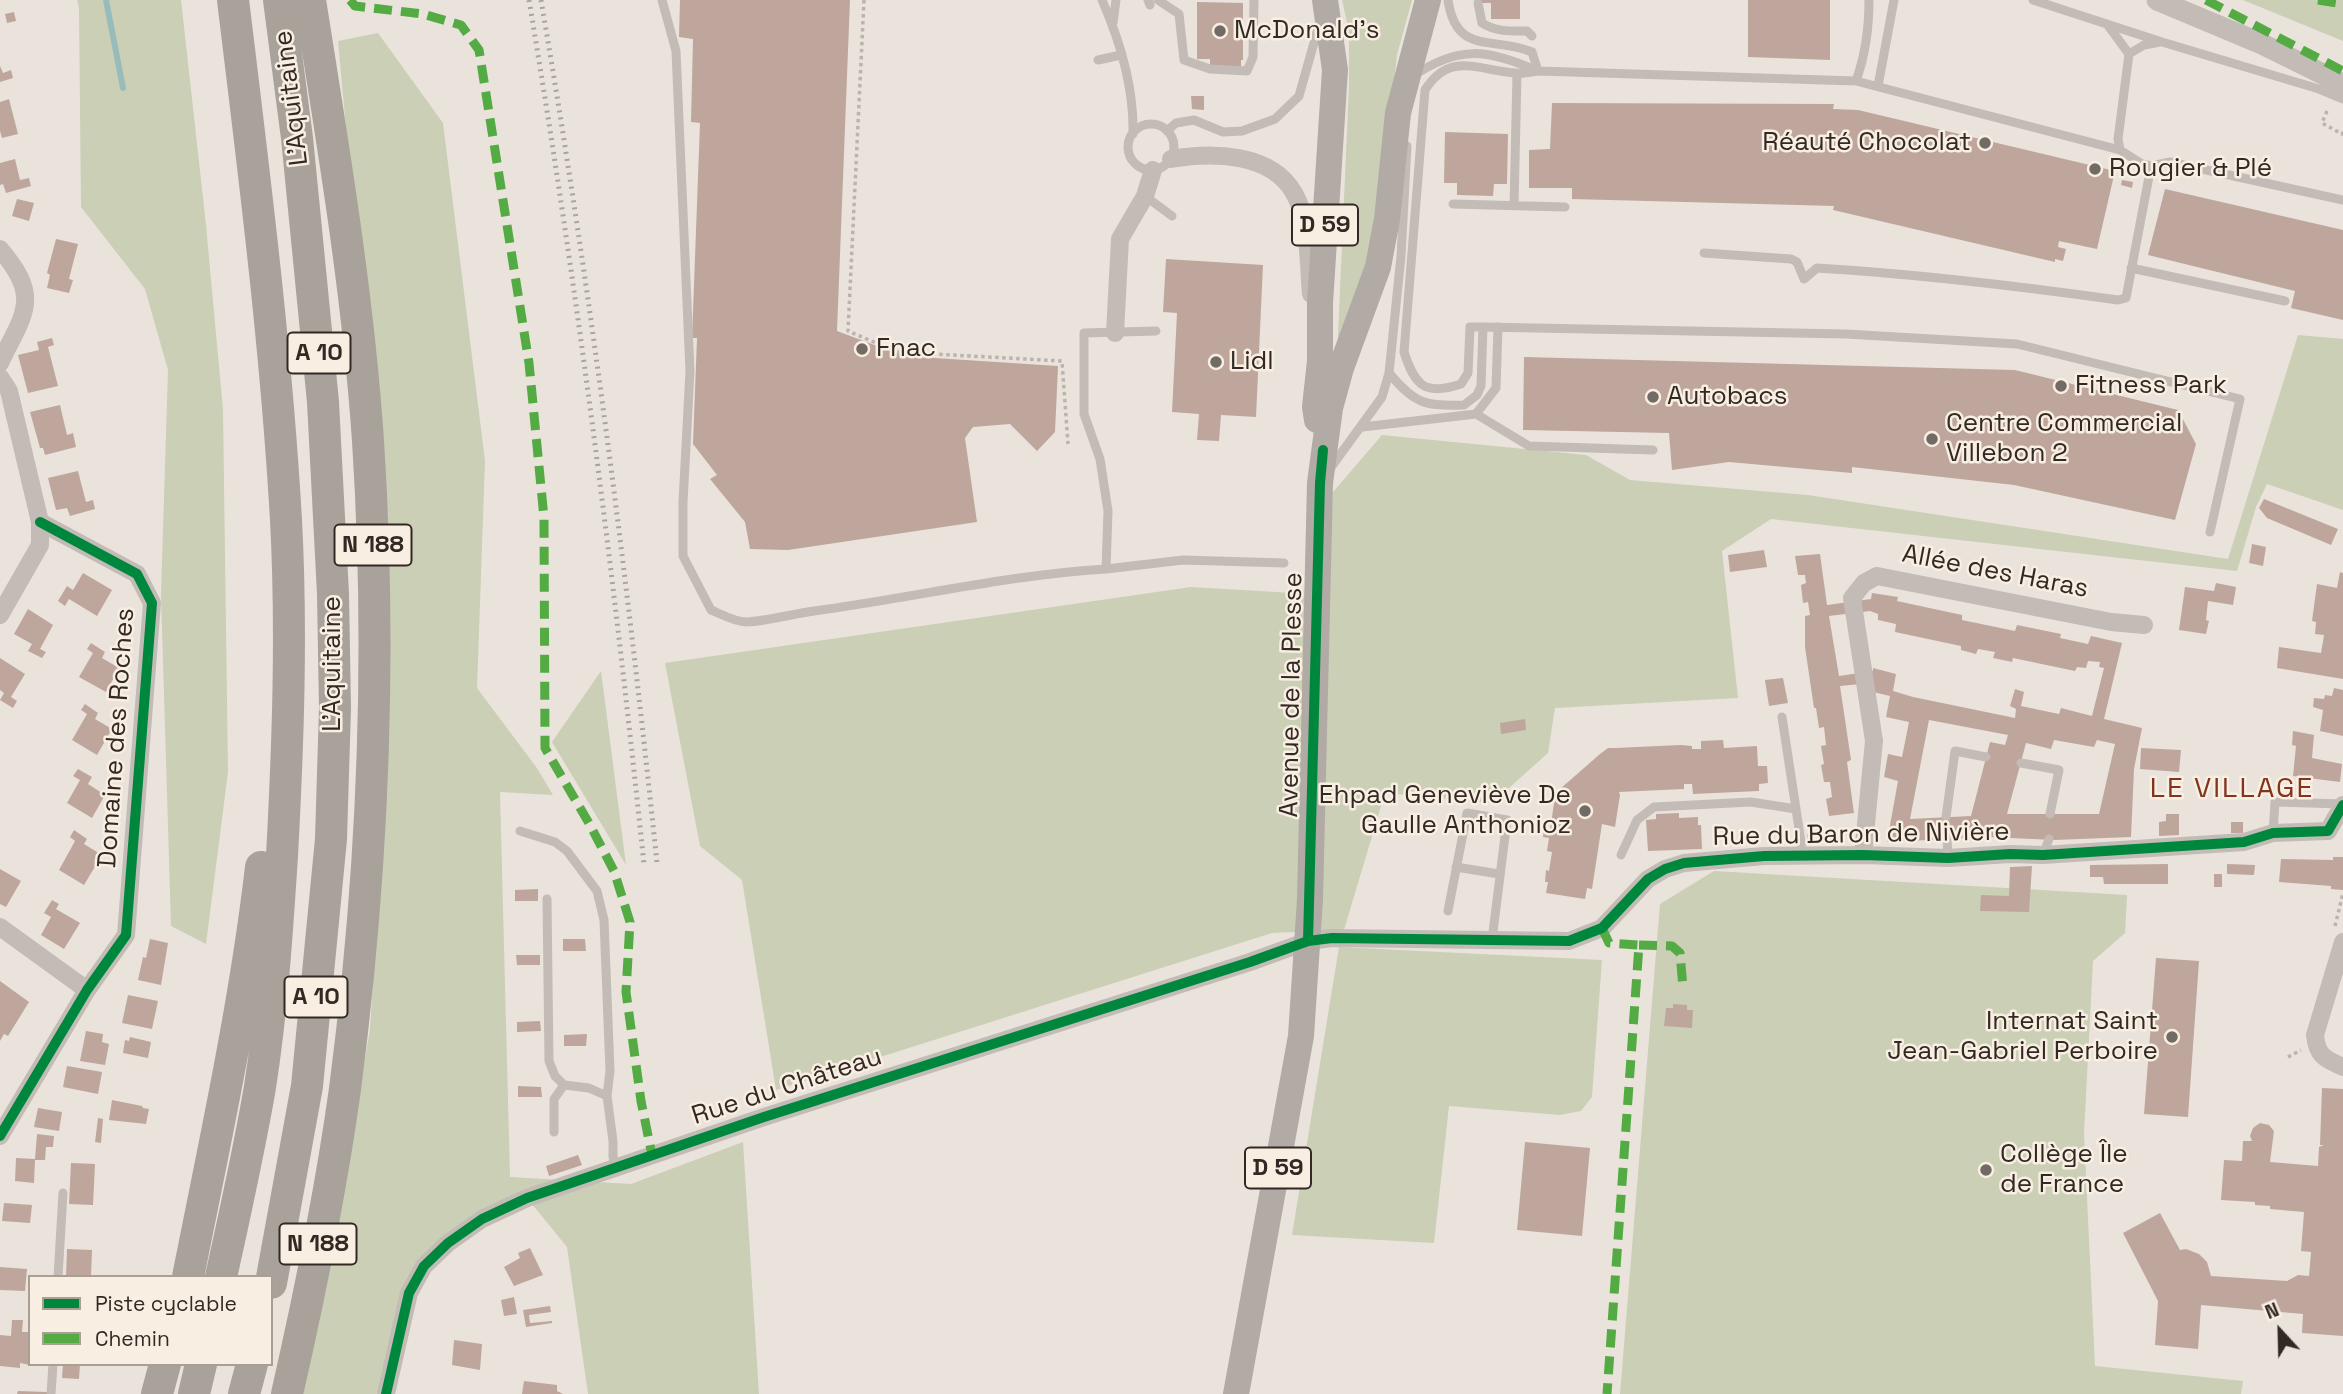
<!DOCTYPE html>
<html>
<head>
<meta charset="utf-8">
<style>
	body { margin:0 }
	#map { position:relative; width:2343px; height:1394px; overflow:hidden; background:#eae3dc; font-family:"Space Grotesk",sans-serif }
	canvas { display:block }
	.legend { position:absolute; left:28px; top:1275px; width:245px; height:91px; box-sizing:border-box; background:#f8eee1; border:2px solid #a99f95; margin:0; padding:9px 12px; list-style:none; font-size:21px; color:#322924 }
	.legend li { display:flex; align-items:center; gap:14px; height:35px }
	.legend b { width:35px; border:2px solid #a99f95 }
	.north { position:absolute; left:2245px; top:1296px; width:70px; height:70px; -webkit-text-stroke:5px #f8eee1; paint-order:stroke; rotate:338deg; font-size:19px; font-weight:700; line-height:28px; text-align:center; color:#322924 }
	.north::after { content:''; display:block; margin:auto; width:24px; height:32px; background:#322924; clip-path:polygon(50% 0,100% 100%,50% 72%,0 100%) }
</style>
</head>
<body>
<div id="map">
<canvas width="2343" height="1394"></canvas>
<ul class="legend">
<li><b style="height:9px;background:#00873e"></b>Piste cyclable</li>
<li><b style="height:9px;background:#54ab44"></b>Chemin</li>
</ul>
<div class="north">N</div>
</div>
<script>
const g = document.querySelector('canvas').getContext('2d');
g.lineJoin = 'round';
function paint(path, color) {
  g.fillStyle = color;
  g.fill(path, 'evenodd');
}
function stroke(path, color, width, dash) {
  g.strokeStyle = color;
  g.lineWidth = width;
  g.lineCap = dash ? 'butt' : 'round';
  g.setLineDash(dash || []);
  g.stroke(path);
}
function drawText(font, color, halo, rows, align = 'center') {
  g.font = font + ' "Space Grotesk",sans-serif';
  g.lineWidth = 5;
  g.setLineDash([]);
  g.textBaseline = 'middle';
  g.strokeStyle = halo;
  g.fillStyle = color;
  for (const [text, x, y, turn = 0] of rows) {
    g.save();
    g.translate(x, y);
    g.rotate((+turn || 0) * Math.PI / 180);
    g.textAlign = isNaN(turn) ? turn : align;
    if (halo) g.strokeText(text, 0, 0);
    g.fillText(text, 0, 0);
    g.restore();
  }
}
const green = new Path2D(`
	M77 0H181L206 225 223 410 228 772 206 944 171 926 161 595 168 370 145 289 81 207 79 8Z
	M1342 0H1412L1397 55 1376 241 1337 357 1349 86V32Z
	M2243 0H2343V41Z
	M378 33 443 123 485 461 477 688 537 768 553 795 500 792 510 1177 631 1184 743 1142 759 1394H588L567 1247 527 1198 424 1266 385 1394H299L324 1297 370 1029 386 777V564L338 41Z
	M2298 335 2343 339V510L2267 484 2256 507 2237 571 1771 519 1722 551 1738 698 1555 708 1548 753 1492 803 1385 793 1344 930 1272 933 776 1090 742 880 700 846 665 663 1191 587 1294 593 1326 585 1333 492 1382 435 1586 455 1630 480 1808 495 2228 559Z
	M601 671 626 865 552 742Z
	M1714 871 2127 895 2125 933 2093 961 2084 1134 2095 1366 2243 1381 2241 1394H1620L1660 904Z
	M1339 947 1602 960 1592 1097 1581 1111 1560 1115 1449 1106 1434 1243 1292 1235Z`);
const stream = new Path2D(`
	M106 0 123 88`);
const building = new Path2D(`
	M680 0H850L837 331 904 356 1058 366 1055 432 1037 451 1010 424 973 427 965 438 977 522 788 550 750 549 745 522 710 479 717 475 693 444 697 338H692L700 123 691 122 693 39 679 37Z
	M1475 0H1520V19H1491V3H1475Z
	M1748 0H1830V60L1748 57Z
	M1197 2 1243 3V60H1241V70L1210 69V59H1197Z
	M14 12 16 21 7 23 5 14Z
	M0 66 3 73 11 70 13 78 0 82Z
	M1191 96H1204V110L1192 109Z
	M9 99 18 134 2 138 0 131V102Z
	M1552 103 1834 104 1833 109 1858 110 2115 171 2097 249 2059 241 2058 247 2066 249 2063 261 2055 259V262L1833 210 1834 206 1572 199V188H1529V150L1550 149Z
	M1445 132 1508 134 1507 184H1494L1493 196 1457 195V183H1444Z
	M15 159 20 180 29 178 31 186 6 193 3 184 0 185V163Z
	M2122 180 2133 182 2132 188 2121 185Z
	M2165 189 2343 230V320L2291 308 2295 291 2148 255Z
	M17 199 34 203 29 221 12 216Z
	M56 239 78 244 69 279 73 280 69 293 47 288 50 275 47 273Z
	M1166 259 1263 265 1256 417 1221 415 1219 441 1197 440 1199 414 1172 412 1177 313 1163 312Z
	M52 338 54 345 48 347 58 386 28 393 18 355 39 350 37 342Z
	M1524 357 2015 370 2178 410 2196 444 2175 520 2014 485 1852 467V473L1729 462 1672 470 1669 433 1523 430Z
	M60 405 67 435 73 433 76 447 45 455 43 448H40L30 412Z
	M78 471 86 502 93 500 95 509 70 516 67 508 56 510 48 478Z
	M2264 499 2338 529 2331 545 2267 518 2259 508Z
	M2252 544 2266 547 2263 566 2249 563Z
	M1764 550 1767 567 1730 572 1728 555Z
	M1820 554 1827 605 1871 599 1872 593 1898 597 1897 601 1962 615V620L2015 631 2017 625 2061 634 2060 638 2088 644 2091 636 2122 643 2104 719 2142 728 2134 769 2131 837 2054 840 1989 837 1887 842 1898 781 1884 777 1888 754 1902 757 1909 722 1886 717 1890 696 1869 691 1871 683 1840 686 1851 760 1847 762 1854 813 1829 816 1826 799 1832 797 1830 782H1824L1821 765 1824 764 1821 746 1826 745 1824 727 1819 728 1816 708H1814L1805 647V616L1810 615 1808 602 1803 603 1801 585 1806 583 1805 575H1798L1795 556ZM1870 611 1878 614V620L1896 624 1895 632 1961 646V650L1976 654 1978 649 1995 652 1993 658 2012 662 2013 658 2075 671 2077 667 2086 668 2088 661 2100 662 2099 667 2104 668 2092 716 2061 708 2059 714 2021 706 2024 692 2015 689 2010 706 2016 709 2015 718 1913 697 1893 691 1896 674 1873 668V671L1839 676 1829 616ZM1929 720 2008 735 2005 745 1990 742 1971 816 1910 819ZM2054 740 2094 747 2097 740 2115 744 2099 814H2007L2026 743 2051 749Z
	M2340 572 2343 573V679L2277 668 2279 647 2321 653 2324 635 2315 634 2316 622 2312 621 2317 584 2337 588Z
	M83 573 112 590 97 616 69 599 65 606 58 601 67 586 73 590Z
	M2216 583 2236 587 2233 605 2208 601 2206 620 2209 621 2206 634 2179 630 2185 587 2214 591Z
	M28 609 53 625 40 649 46 652 42 658 28 651 32 644 14 634Z
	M91 643 105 652 102 658 119 668 106 692 79 677 93 653 87 649Z
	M0 658 25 674 11 697 17 701 13 708 0 700 4 693 0 690Z
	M1783 678 1788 703 1769 706 1765 680Z
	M2334 688 2343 690V736L2320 731 2323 710 2313 707 2314 698 2324 699 2325 695 2332 696Z
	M85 704 98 713 95 719 112 729 97 755 72 740 87 714 81 710Z
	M1525 719 1526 730 1501 734 1500 723Z
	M2293 731 2314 735 2312 758 2342 764 2340 782 2293 776 2296 746 2292 745Z
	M1723 740 1724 748 1757 746 1758 766H1767L1768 783 1759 784V791L1693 794 1692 784H1684V789L1619 792 1620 795 1615 827 1602 824 1592 889 1587 888 1585 899 1546 893 1548 882H1545L1546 870 1549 871 1552 852 1547 851 1549 838 1543 837 1544 829 1550 830 1555 797 1562 791 1560 789 1600 754 1608 748H1615L1681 745 1692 746V749H1701V741Z
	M2141 748 2181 750 2179 772 2140 769Z
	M78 769 92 777 88 784 105 795 92 818 67 803 80 780 73 776Z
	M1679 813V818L1698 817V825H1701L1702 849 1648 851 1646 820 1656 819V814Z
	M2166 814H2179V835L2159 836V822L2166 821Z
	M2231 822H2243V833H2231Z
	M74 830 87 839 84 844 102 855 84 885 59 870 75 841 70 837Z
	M1814 833 1816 844 1808 845 1807 834Z
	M2333 857H2343V890L2331 889V886L2279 882 2281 859 2333 860Z
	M2168 864V884H2104L2103 877H2090V865Z
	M2227 864 2255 865 2254 875 2227 874Z
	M2032 866 2029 912 1980 911 1981 895 2009 896 2010 867Z
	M0 869 21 881 6 907 0 904Z
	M2214 874H2222V887H2214Z
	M538 889V901H515V890Z
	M52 900 59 904 56 909 80 923 64 949 41 935 51 917 44 913Z
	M150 939 168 943 161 985 138 980 143 957 146 958Z
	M563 939H585L586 951H563Z
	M516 955H540V965H517Z
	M2156 958 2199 961 2188 1117 2144 1114Z
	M0 981 29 1002 8 1036 4 1034 0 1041Z
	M128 995 158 1001 152 1029 122 1023Z
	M1673 1004 1687 1005V1010H1693L1692 1028 1664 1026 1666 1008H1673Z
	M540 1021 541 1031 517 1032V1022Z
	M86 1031 103 1034 102 1042 109 1044 105 1065 80 1061Z
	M587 1034 586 1046H564V1035Z
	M130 1037 151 1042 148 1058 123 1053 125 1040 129 1041Z
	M67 1066 102 1072 98 1094 63 1087Z
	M518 1086 541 1087 542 1097H518Z
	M2322 1088 2343 1089V1336L2302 1333 2303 1314 2201 1305 2198 1349 2155 1345 2158 1301 2123 1233 2160 1213 2180 1250 2186 1249 2199 1254 2207 1262 2211 1276 2287 1281 2298 1275 2309 1276 2311 1252 2301 1251 2304 1212 2270 1209V1206L2255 1205V1202L2221 1200 2224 1160 2242 1161 2243 1141H2252L2250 1136 2253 1128 2260 1123 2269 1125 2274 1131 2270 1162 2318 1166 2319 1147 2324 1145H2320Z
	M112 1100 142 1106 143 1108 149 1109 146 1124 109 1120Z
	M38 1108 62 1112 59 1131 34 1127Z
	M98 1118 103 1119 101 1143 95 1142Z
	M37 1134 54 1136 53 1147H46L45 1160H35L34 1183 15 1181 16 1158 35 1159Z
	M1525 1142 1590 1148 1582 1236 1517 1230Z
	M578 1155 582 1165 549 1176 546 1166Z
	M71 1163 95 1164 93 1205 69 1204Z
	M4 1203 32 1205 30 1223 2 1221Z
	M530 1248 543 1275 514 1286 504 1267 520 1258 518 1253Z
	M67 1249 92 1250 91 1277H66Z
	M0 1267 27 1269 25 1291 0 1290Z
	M514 1297 517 1314 504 1316 501 1300Z
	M550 1306 551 1312 529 1315 530 1323 552 1321V1323L526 1327 523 1310Z
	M12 1320H23L22 1332H30V1365L20 1363V1368L0 1366V1335L11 1336Z
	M454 1340 482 1344 480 1370 452 1365Z
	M63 1364H80L79 1379 62 1378Z
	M524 1381 557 1385V1391L563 1394H522Z
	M18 1391 47 1392V1394H17Z`);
const path = new Path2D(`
	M864 0 848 331 897 352 1062 361 1068 444
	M2327 111 2322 123 2342 134 2343 132
	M2335 926 2343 893
	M2288 1057 2301 1050`);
const service = new Path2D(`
	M662 0 676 51 690 371 683 502V556L711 610C721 614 735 622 746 622 768 621 792 614 814 611 912 598 1007 575 1106 569L1108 511 1100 459 1084 414V333L1156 331
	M1102 0C1120 41 1134 89 1133 134
	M1148 0 1150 5
	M1158 0 1179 14 1184 60 1210 69 1247 71 1253 57 1254 0
	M1448 0C1456 56 1494 36 1532 52L1538 71
	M2033 0 2162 42 2319 89 2343 99
	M1478 3 1482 23C1496 32 1511 31 1527 31L1532 36
	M1113 23 1116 0
	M2107 24 2129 54 2118 139 2120 150
	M2129 54 2144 45 2160 42
	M1098 60 1121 55
	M1413 76C1459 45 1488 49 1537 71
	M1856 81C1865 56 1869 27 1869 0
	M1878 86 1894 0
	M1128 147a23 23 0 1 1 46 0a23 23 0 1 1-46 0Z
	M1167 131 1176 123 1194 120 1223 132 1242 131 1275 119 1299 96 1319 25
	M2151 166 2170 162 2343 200
	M1145 196 1172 216
	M1453 204 1565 207
	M1514 206 1517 74
	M2131 268 2285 301
	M1483 327H1470L1468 373 1461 384C1425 396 1415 386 1404 352L1425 90C1450 50 1479 71 1516 73 1523 74 1531 72 1538 71L1856 81 2120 150 2142 164 2151 166 2126 298 2118 300C2018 286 1918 274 1817 268L1804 279 1797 262 1791 259 1704 253
	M1389 373C1415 404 1424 406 1464 405L1477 395 1481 386 1483 327 1846 334 2017 344 2240 399 2210 532
	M1476 414 1529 446 1653 450
	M1362 427 1476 414 1496 388 1498 327
	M1329 470 1382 397 1389 373 1401 256 1407 146
	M1106 569 1183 560 1284 563
	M1782 717 1803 855
	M2021 763 2059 770 2050 814
	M1946 817 1955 751 1986 757
	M520 831 555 842 567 851 597 891 604 920 610 1071 607 1096 613 1141V1157L617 1168
	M2273 833 2275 802 2343 804
	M1947 839 1948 858
	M1621 855 1637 820 1654 807 1751 802 1796 809
	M2043 855 2049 839
	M1456 867 1499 874
	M547 899 549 1061 555 1076 564 1085 589 1088 607 1096
	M1448 911 1467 813 1507 820 1492 940
	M554 1132V1099L564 1085
	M58 1277 63 1193
	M51 1394 53 1364`);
const minor = new Path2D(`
	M1171 159C1210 152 1271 152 1294 193 1310 221 1308 262 1311 294
	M0 249C42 298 24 313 0 363
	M1115 333 1120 239 1145 196 1153 170
	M0 377 9 391 40 522V545L0 615
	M1863 855 1874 741 1852 598 1864 583 1877 576 2111 622 2144 625
	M0 927 87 990
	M2343 942 2315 1035C2317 1056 2325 1059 2343 1067
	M0 1136 87 990 126 935 152 603 137 574 40 522
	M386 1394 409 1293 424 1266 448 1243 482 1219 527 1198 764 1117 1250 962 1308 941 1332 938 1569 941 1602 928 1648 879 1665 869 1684 863 1764 856 1863 855 1948 858 2010 854 2043 855 2244 842 2273 833 2328 831 2343 805`);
const tertiary = new Path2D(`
	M2157 0 2262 44 2343 84`);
const primary = new Path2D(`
	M1317 420 1315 407 1320 361V303L1335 70 1325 0
	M1236 1394 1301 1036 1310 899 1320 483 1330 408 1341 368 1378 267 1387 219 1398 113 1428 0`);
const motorway = new Path2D(`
	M188 1277C215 1141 245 1005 261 867
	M221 1277C235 1214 249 1151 260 1087 272 1010 277 933 282 856 288 744 292 632 286 520 276 346 254 173 233 0
	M271 1283 307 1086 331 839 335 708 333 594 323 402 297 138 279 0
	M157 1394 165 1364
	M194 1394 201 1364
	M244 1394 252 1364
	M287 1394C310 1293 331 1191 345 1089 373 874 382 657 368 441 358 293 333 146 310 0`);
const rail = new Path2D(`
	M529 0C577 287 614 575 644 865
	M541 0C590 286 627 575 657 863`);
const quiet = new Path2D(`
	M350 0 355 6 423 14 461 25 479 50 529 363 544 518 545 748 590 825 614 871 630 922 626 992 641 1101 652 1155
	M2206 0 2343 71
	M2318 0 2343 4
	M1602 928 1609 943 1639 945 1607 1394
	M1639 945 1672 946 1680 953 1683 988`);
const cycleway = new Path2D(`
	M1308 941 1320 483 1323 450
	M0 1136 87 990 126 935 152 603 137 574 40 522
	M386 1394 409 1293 424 1266 448 1243 482 1219 527 1198 764 1117 1250 962 1308 941 1332 938 1569 941 1602 928 1648 879 1665 869 1684 863 1764 856 1863 855 1948 858 2010 854 2043 855 2244 842 2273 833 2328 831 2343 805`);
const markers = [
	[1220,31,7,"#726a64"],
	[1985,143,7,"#726a64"],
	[2095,169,7,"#726a64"],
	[862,349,7,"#726a64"],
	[1216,362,7,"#726a64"],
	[2061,386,7,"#726a64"],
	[1653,397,7,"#726a64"],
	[1932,439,7,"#726a64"],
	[1585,811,7,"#726a64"],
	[2172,1037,7,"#726a64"],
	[1986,1170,7,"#726a64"]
];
const shields = [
	[1325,225,66],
	[319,353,63],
	[373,545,77],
	[316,997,63],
	[1278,1168,66],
	[318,1244,77]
];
const shieldNames = [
	["D 59",1325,225],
	["A 10",319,353],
	["N 188",373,545],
	["A 10",316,997],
	["D 59",1278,1168],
	["N 188",318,1244]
];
const poiNames = [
	["McDonald's",1234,31],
	["Réauté Chocolat",1971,143,"right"],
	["Rougier & Plé",2109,169],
	["Fnac",876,349],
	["Lidl",1230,362],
	["Fitness Park",2075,386],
	["Autobacs",1667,397],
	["Centre Commercial",1946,424],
	["Villebon 2",1946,454],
	["Ehpad Geneviève De",1571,796,"right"],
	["Gaulle Anthonioz",1571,826,"right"],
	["Internat Saint",2158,1022,"right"],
	["Jean-Gabriel Perboire",2158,1052,"right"],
	["Collège Île",2000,1155],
	["de France",2000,1185]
];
const streetNames = [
	["L'Aquitaine",292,98,-97],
	["Allée des Haras",1995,572,11],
	["L'Aquitaine",333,664,-90],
	["Avenue de la Plesse",1292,695,-89],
	["Domaine des Roches",117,738,-86],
	["Rue du Baron de Nivière",1861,835,-1],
	["Rue du Château",787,1087,-18]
];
const neighbourhoodNames = [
	["LE VILLAGE",2232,789]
];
paint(green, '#cbcfb6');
stroke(stream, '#98bcbb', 6);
paint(building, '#bea69d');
stroke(path, '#bbb4ae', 3.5, [3.5, 3.5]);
stroke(service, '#c3bbb5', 9);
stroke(minor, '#c3bbb5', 18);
stroke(tertiary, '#c3bbb5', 21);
stroke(primary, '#b1aaa5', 26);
stroke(motorway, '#a9a29b', 32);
stroke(rail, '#aaa4a0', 5, [2, 5]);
stroke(quiet, '#54ab44', 9, [18, 9]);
stroke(cycleway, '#00873e', 10);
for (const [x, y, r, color] of markers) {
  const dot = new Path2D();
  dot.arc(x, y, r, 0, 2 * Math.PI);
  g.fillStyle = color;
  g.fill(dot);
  stroke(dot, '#f8eee1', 2.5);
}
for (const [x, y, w] of shields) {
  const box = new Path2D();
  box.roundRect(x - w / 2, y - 20.5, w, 41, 5);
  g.fillStyle = '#f8eee1';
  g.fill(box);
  stroke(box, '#322924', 2);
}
drawText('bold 24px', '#322924', null, shieldNames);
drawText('26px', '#322924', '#f8eee1', poiNames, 'left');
drawText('26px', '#322924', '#f8eee1', streetNames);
g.letterSpacing = '2px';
drawText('28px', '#81351e', '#f8eee1', neighbourhoodNames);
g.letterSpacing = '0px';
</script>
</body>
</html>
